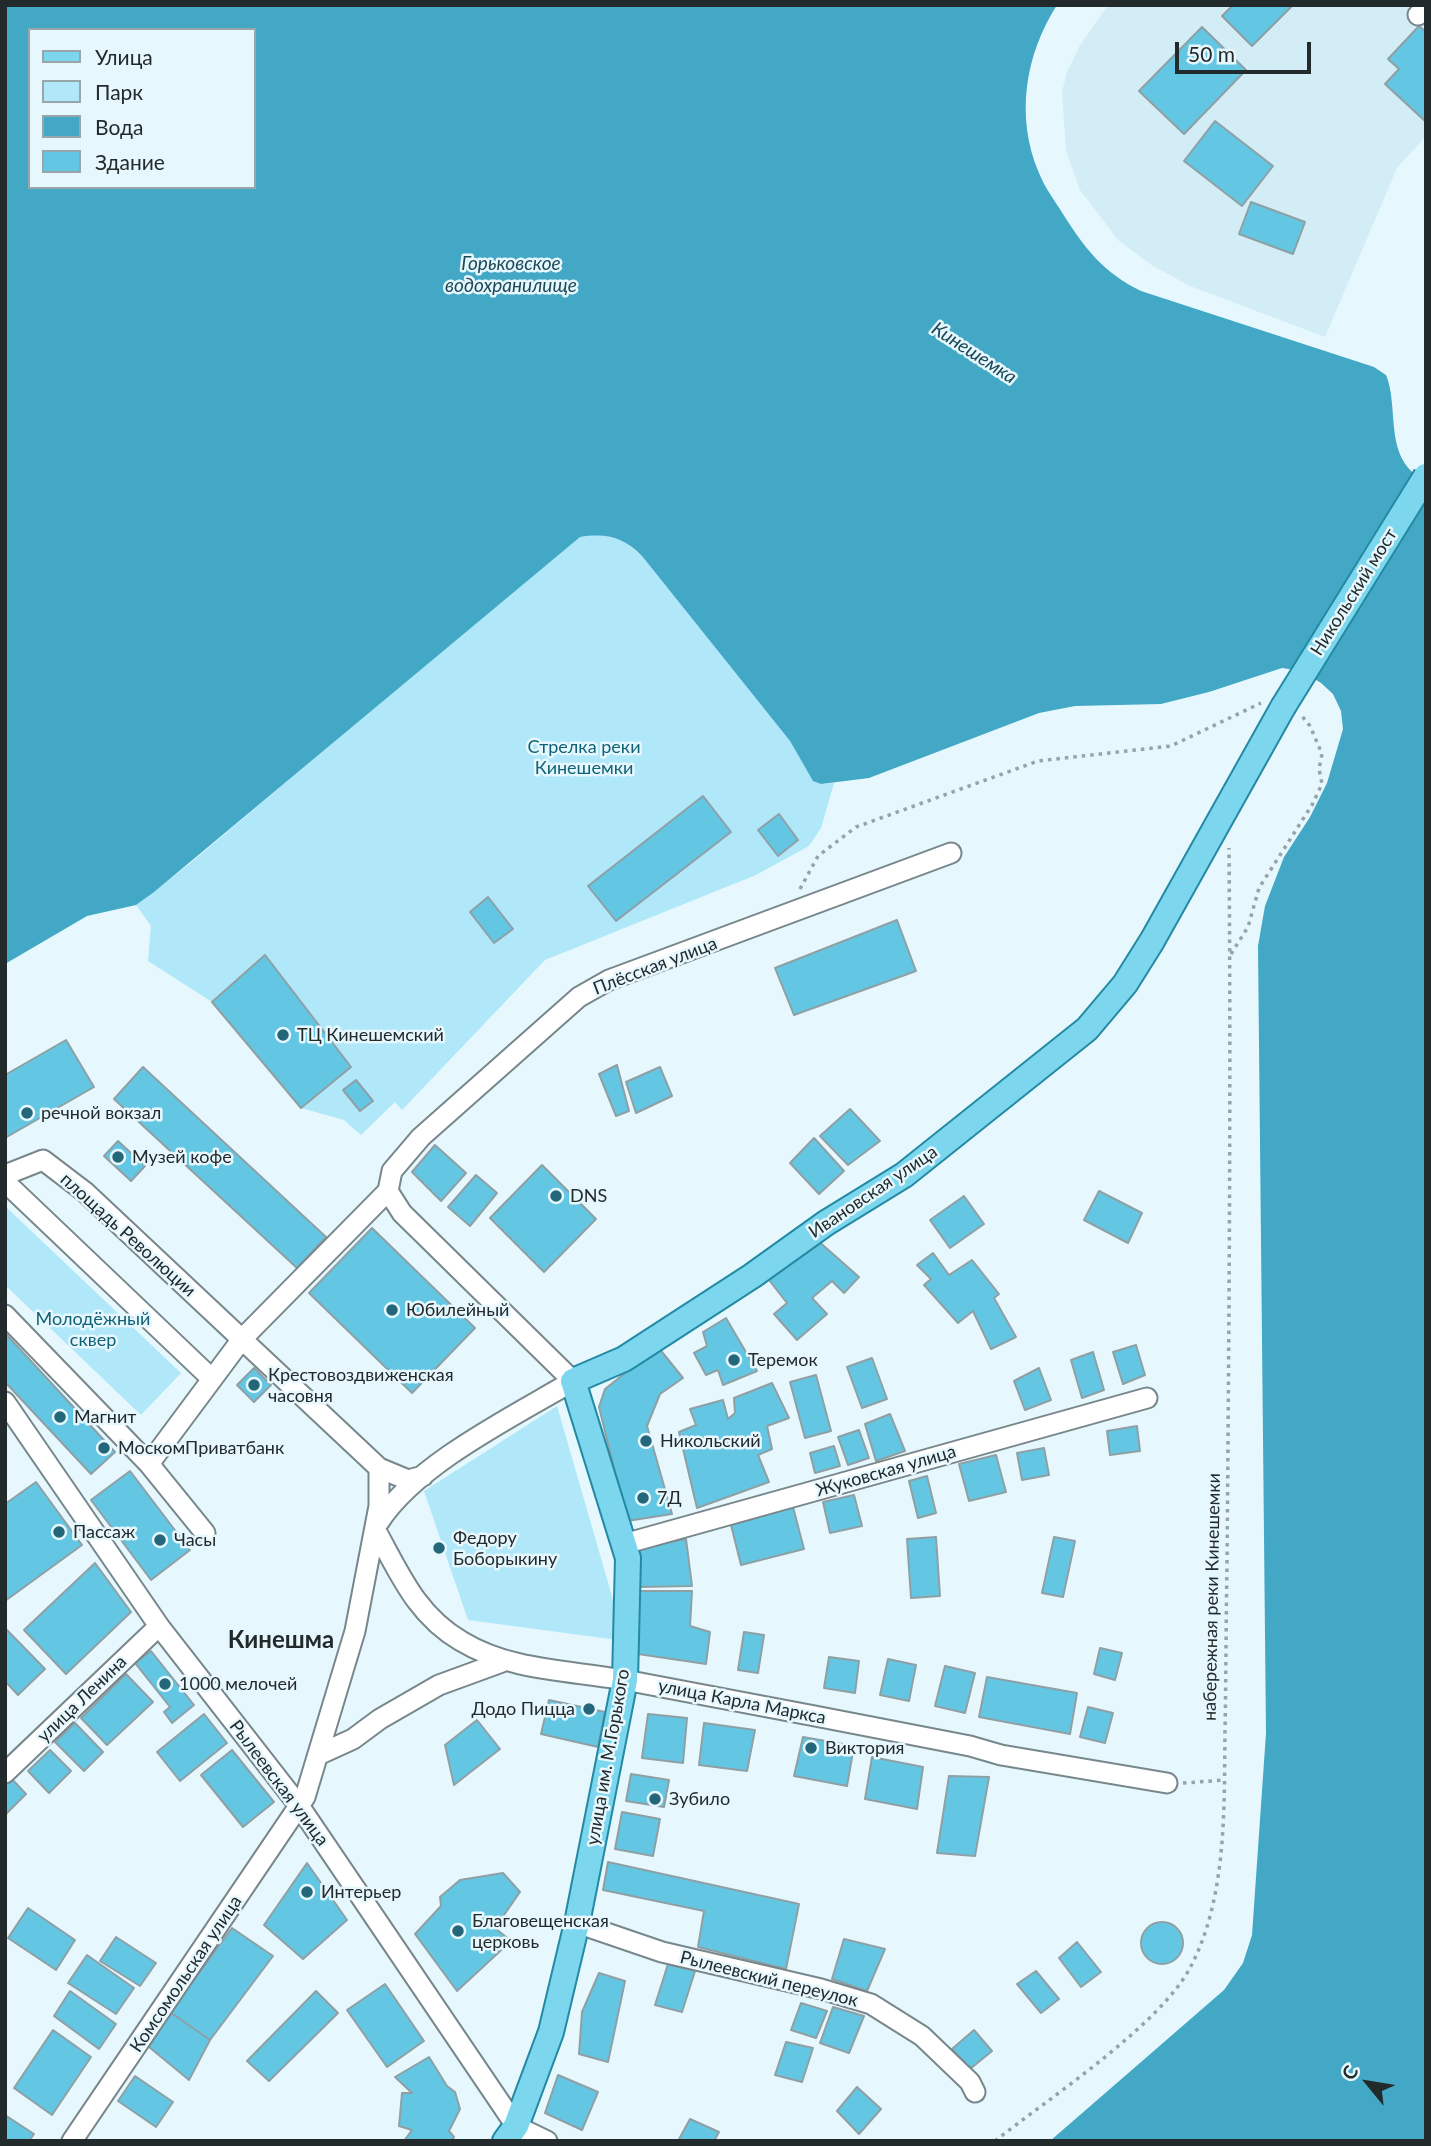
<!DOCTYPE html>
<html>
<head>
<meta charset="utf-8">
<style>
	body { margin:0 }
	#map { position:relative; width:1431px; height:2146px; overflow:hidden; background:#e6f8fe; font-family:Lato,sans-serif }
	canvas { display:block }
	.frame { position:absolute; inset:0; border:7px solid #232a2c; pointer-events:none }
	.legend { position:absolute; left:28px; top:28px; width:228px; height:161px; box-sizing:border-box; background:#e6f8fe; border:2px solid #98a6aa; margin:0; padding:9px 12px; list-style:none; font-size:21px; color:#232a2c }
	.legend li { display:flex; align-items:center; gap:14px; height:35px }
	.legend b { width:35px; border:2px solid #98a6aa }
	.north { position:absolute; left:1333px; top:2048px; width:70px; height:70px; -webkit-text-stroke:5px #e6f8fe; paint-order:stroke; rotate:300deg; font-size:19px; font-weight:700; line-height:28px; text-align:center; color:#232a2c }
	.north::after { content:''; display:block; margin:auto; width:24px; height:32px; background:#232a2c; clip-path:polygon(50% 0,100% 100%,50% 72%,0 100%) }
	.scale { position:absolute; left:1175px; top:42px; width:136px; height:32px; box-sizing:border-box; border:4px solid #232a2c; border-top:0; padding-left:9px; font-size:21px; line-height:24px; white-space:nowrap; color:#232a2c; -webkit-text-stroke:5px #e6f8fe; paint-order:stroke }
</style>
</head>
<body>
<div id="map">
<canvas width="1431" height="2146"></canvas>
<div class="frame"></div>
<ul class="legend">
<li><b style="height:9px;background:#7cd7ee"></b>Улица</li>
<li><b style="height:19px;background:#b0e7f9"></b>Парк</li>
<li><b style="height:19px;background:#42a8c5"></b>Вода</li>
<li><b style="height:19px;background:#63c7e4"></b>Здание</li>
</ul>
<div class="north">С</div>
<div class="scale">50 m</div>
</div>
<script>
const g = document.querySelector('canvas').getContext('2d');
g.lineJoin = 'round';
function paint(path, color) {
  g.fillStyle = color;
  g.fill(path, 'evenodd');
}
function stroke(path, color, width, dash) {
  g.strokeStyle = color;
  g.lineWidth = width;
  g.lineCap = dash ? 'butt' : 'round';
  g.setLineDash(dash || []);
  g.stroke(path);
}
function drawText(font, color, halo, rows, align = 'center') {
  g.font = font + ' Lato,sans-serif';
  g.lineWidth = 5;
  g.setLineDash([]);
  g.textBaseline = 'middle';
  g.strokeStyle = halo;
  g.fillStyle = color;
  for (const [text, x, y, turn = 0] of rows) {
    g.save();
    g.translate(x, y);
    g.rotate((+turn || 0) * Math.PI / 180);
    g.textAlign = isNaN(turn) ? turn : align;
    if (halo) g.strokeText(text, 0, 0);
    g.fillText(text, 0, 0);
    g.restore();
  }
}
const built = new Path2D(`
	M1108 5H1426V136L1397 168 1325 337 1190 286 1153 266 1119 241 1080 190 1066 151 1062 92 1067 72 1079 47Z`);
const green = new Path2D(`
	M599 534 620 538 642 556 790 741 809 774 821 784 834 783 821 828 809 846 756 875 545 960 402 1110 395 1102 361 1135 344 1120 301 1108 212 1002 148 961 151 926 136 905 188 865 564 548 580 537Z
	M5 1206 181 1373 141 1415 5 1285Z
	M557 1406 625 1641 468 1620 424 1491Z`);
const water = new Path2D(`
	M5 5H1057C1025 55 1015 117 1039 173 1045 188 1055 201 1063 214 1085 249 1104 273 1141 291L1374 367 1386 375C1400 409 1382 460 1426 481V2141H1050L1224 1990 1243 1963 1252 1935 1266 1733 1258 946 1265 906 1284 857 1310 817 1327 783 1343 729 1341 711 1333 694 1321 683 1302 671 1282 668 1209 692 1161 704 1075 706 1039 713 869 778 821 784 813 781 790 741 642 556C623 537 607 533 580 537L154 892 136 905 87 916 5 964ZM30 30H254V187H30Z`);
const building = new Path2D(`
	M1233 5H1293L1252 46 1222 16Z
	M1419 26 1426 32V122L1385 84 1399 69 1388 59Z
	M1202 27 1246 70 1184 134 1139 91Z
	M1215 121 1273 166 1242 206 1184 161Z
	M1251 202 1305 222 1293 254 1239 234Z
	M703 796 731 832 616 921 588 886Z
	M779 814 798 840 778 856 758 830Z
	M488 897 513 929 494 943 470 912Z
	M897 920 916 971 794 1015 775 968Z
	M265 955 351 1067 301 1108 212 1002Z
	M66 1040 94 1087 5 1138V1075Z
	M617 1065 629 1111 616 1116 599 1074Z
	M143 1067 326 1237 297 1268 114 1099Z
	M660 1067 672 1096 636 1113 626 1082Z
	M356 1080 373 1101 360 1111 343 1090Z
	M850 1109 880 1141 848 1165 820 1136Z
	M814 1138 844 1171 819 1194 790 1163Z
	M118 1141 145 1166 131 1181 104 1156Z
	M435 1145 466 1173 441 1201 412 1172Z
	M542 1165 596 1219 544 1272 490 1218Z
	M476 1175 497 1193 470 1226 448 1207Z
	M1099 1191 1142 1213 1128 1243 1084 1220Z
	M964 1196 984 1224 950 1248 930 1220Z
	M372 1228 475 1328 412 1393 309 1293Z
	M816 1239 859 1277 844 1293 832 1281 812 1298 827 1314 797 1340 774 1314 787 1303 769 1280Z
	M933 1253 949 1275 972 1260 999 1294 994 1298 1016 1337 991 1349 973 1311 958 1323 924 1285 931 1279 917 1265Z
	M726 1318 757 1371 723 1385 718 1370 706 1375 694 1353 707 1346 703 1332Z
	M6 1334 115 1452 91 1474 5 1382Z
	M1136 1345 1145 1375 1123 1384 1113 1352Z
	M658 1347 683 1378 660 1394 647 1426 672 1514 627 1521 599 1407 605 1389Z
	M1093 1352 1104 1390 1082 1398 1071 1360Z
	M872 1358 887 1399 862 1408 847 1367Z
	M254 1368 271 1385 254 1402 237 1385Z
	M1039 1368 1051 1400 1025 1410 1014 1381Z
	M816 1375 831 1431 805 1438 790 1382Z
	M772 1383 789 1418 767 1426 772 1449 758 1455 769 1482 697 1508 679 1432 696 1425 690 1409 723 1400 728 1419 735 1413 734 1398Z
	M890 1414 905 1451 876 1461 865 1424Z
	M1137 1426 1140 1451 1110 1455 1107 1431Z
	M859 1430 869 1458 848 1465 838 1437Z
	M834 1446 840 1466 815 1473 810 1453Z
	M1044 1448 1049 1475 1022 1480 1017 1453Z
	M996 1455 1006 1492 969 1501 959 1464Z
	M130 1471 190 1550 151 1580 91 1500Z
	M927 1476 936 1513 918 1518 909 1481Z
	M36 1482 82 1545 5 1601V1504Z
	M854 1495 862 1526 830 1533 823 1502Z
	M793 1507 804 1549 741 1565 731 1525Z
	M936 1537 940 1596 911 1598 907 1539Z
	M1054 1537 1075 1541 1063 1597 1042 1593Z
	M686 1539 692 1586 640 1587 634 1549Z
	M95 1563 131 1612 66 1674 24 1630Z
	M638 1591H692L690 1626 710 1632 706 1664 638 1654Z
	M5 1628 45 1669 18 1695 5 1681Z
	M744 1632 764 1635 758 1673 738 1670Z
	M1100 1648 1122 1653 1115 1680 1094 1674Z
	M151 1651 194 1705 172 1723 164 1712 170 1707 135 1663Z
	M829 1657 859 1661 855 1693 824 1688Z
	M888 1659 916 1665 909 1701 880 1695Z
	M945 1666 975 1673 965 1713 935 1706Z
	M126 1674 153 1702 107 1745 81 1718Z
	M987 1677 1077 1693 1070 1734 979 1717Z
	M549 1700 605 1712 598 1747 541 1734Z
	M1088 1707 1113 1713 1105 1743 1080 1737Z
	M204 1714 227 1743 180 1781 157 1752Z
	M648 1714 687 1718 683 1763 642 1758Z
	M477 1720 500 1749 454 1785 445 1745Z
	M75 1723 103 1752 84 1771 55 1742Z
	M704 1723 755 1730 747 1771 699 1765Z
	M803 1737 854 1746 847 1786 794 1776Z
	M50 1750 71 1771 49 1793 28 1771Z
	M232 1750 274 1802 243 1827 201 1775Z
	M872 1757 923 1767 917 1809 865 1799Z
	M631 1774 669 1780 664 1807 626 1801Z
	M949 1776 989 1777 975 1856 937 1853Z
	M10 1777 26 1794 5 1815V1781Z
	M622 1812 660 1819 653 1856 615 1849Z
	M608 1862 799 1904 786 1969 698 1947 704 1911 603 1890Z
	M307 1863 347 1920 303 1959 264 1925Z
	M503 1873 520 1892 495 1928 511 1941 457 1991 415 1934 441 1906 440 1897 460 1880Z
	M28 1908 75 1940 56 1970 8 1938Z
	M1141 1943a21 21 0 1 1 42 0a21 21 0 1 1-42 0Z
	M232 1928 273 1956 210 2040 170 2012Z
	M116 1937 156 1963 140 1986 100 1961Z
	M844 1939 885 1949 867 1991 832 1979Z
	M1077 1942 1101 1972 1081 1987 1059 1958Z
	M87 1955 134 1988 116 2014 68 1983Z
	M668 1964 695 1971 682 2012 655 2005Z
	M1036 1971 1059 1999 1041 2013 1017 1984Z
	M599 1973 625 1981 608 2062 579 2054 582 2012Z
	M385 1984 424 2041 387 2067 347 2010Z
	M70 1991 116 2024 99 2049 54 2016Z
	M316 1991 338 2013 269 2081 247 2061Z
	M801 2003 827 2011 816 2038 791 2030Z
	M833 2007 864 2016 849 2053 820 2043Z
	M170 2012 210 2040 189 2080 149 2047Z
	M53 2030 91 2057 52 2115 14 2088Z
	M974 2030 992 2051 970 2069 952 2049Z
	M786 2042 813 2048 802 2082 775 2075Z
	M429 2057 447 2086 455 2092 460 2109 449 2131 454 2137 452 2141H404L412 2130 399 2126 402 2093H412L395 2077Z
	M558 2075 598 2092 582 2130 545 2113Z
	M135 2076 173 2102 156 2127 118 2101Z
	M857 2087 881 2109 859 2134 837 2111Z
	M5 2115 34 2134 29 2141H5Z
	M690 2119 719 2132 714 2141H678Z`);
const path = new Path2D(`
	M800 889 818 856 856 827 1038 761 1171 746 1261 703
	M1231 954 1248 927 1259 888 1312 805 1322 784 1319 769 1322 754 1310 726 1302 716
	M1183 1783 1225 1780
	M995 2141C1049 2098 1161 2025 1191 1966 1227 1897 1224 1808 1225 1733 1226 1677 1226 1621 1227 1566 1229 1326 1231 1087 1229 848`);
const minor = new Path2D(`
	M1418 15 1426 8
	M5 1175 43 1160 85 1192 379 1468 408 1480 423 1476
	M5 1182 212 1379
	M388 1191 392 1171 421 1137 579 997 609 980 951 853
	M5 1315 149 1464 205 1533
	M5 1402 159 1626 300 1807 516 2126 547 2141
	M149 1464 242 1339 388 1191
	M379 1522C416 1464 514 1416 573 1381L402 1213 388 1191
	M375 1529C399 1572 416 1615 461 1641 512 1672 572 1670 630 1681 743 1702 857 1724 970 1746L1001 1755 1167 1783
	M624 1544 1147 1398
	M318 1755 353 1739 380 1719 439 1685 502 1662
	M5 1773 159 1626
	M577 1923 662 1952 821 1989 871 2004 922 2036 970 2082 975 2092
	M72 2141 305 1797 355 1631 379 1506V1468`);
const major = new Path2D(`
	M505 2141 516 2126 551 2032 577 1923 625 1680 628 1558 573 1381 624 1359 752 1276 826 1223 904 1175 1087 1029 1125 984 1152 941 1283 707`);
const majorBridge = new Path2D(`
	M1283 707 1426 476`);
const markers = [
	[283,1035,7,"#25677a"],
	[27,1113,7,"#25677a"],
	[118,1157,7,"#25677a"],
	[556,1196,7,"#25677a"],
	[392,1310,7,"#25677a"],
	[734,1360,7,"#25677a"],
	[254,1385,7,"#25677a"],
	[60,1417,7,"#25677a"],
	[646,1441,7,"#25677a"],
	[104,1448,7,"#25677a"],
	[643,1498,7,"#25677a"],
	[59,1532,7,"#25677a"],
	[160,1540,7,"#25677a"],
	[439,1548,7,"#25677a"],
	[165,1684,7,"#25677a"],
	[589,1709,7,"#25677a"],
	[811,1748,7,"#25677a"],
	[655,1799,7,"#25677a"],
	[307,1892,7,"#25677a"],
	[458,1931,7,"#25677a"]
];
const streetNames = [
	["Никольский мост",1354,592,-58],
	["Плёсская улица",655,966,-21],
	["Ивановская улица",873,1192,-34],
	["площадь Революции",128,1235,42],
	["Жуковская улица",886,1471,-16],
	["набережная реки Кинешемки",1212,1597,-89],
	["улица Ленина",82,1699,-44],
	["улица Карла Маркса",742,1702,11],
	["улица им. М.Горького",608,1757,-80],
	["Рылеевская улица",279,1783,53],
	["Комсомольская улица",186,1974,-56],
	["Рылеевский переулок",769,1979,14]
];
const parkNames = [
	["Стрелка реки",584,747],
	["Кинешемки",584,768],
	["Молодёжный",93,1319],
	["сквер",93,1340]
];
const poiNames = [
	["ТЦ Кинешемский",297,1035],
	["речной вокзал",41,1113],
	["Музей кофе",132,1157],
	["DNS",570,1196],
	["Юбилейный",406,1310],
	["Теремок",748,1360],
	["Крестовоздвиженская",268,1375],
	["часовня",268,1396],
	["Магнит",74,1417],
	["Никольский",660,1441],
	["МоскомПриватбанк",118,1448],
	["7Д",657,1498],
	["Пассаж",73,1532],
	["Федору",453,1538],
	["Боборыкину",453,1559],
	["Часы",174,1540],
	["1000 мелочей",179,1684],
	["Додо Пицца",575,1709,"right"],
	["Виктория",825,1748],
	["Зубило",669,1799],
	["Интерьер",321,1892],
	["Благовещенская",472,1921],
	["церковь",472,1942]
];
const waterNames = [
	["Горьковское",511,264],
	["водохранилище",511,286],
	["Кинешемка",974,353,33]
];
const districtNames = [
	["Кинешма",281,1640]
];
paint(built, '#d2edf6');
paint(green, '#b0e7f9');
paint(water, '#42a8c5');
paint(building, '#63c7e4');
stroke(building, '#8fa0a5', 2);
stroke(minor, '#77878c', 23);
stroke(major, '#248aa3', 28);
stroke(path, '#96a3a8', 3.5, [3.5, 5]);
stroke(minor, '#fff', 19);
stroke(major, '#7cd7ee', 24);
stroke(majorBridge, '#248aa3', 28, []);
stroke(majorBridge, '#7cd7ee', 24);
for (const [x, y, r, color] of markers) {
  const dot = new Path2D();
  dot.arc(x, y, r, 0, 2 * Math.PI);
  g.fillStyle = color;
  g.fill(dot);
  stroke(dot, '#e6f8fe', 2.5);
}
drawText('18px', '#232a2c', '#e6f8fe', streetNames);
drawText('18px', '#106276', '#e6f8fe', parkNames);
drawText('18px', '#232a2c', '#e6f8fe', poiNames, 'left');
drawText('italic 19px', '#1d4956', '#e6f8fe', waterNames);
drawText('bold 24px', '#232a2c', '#e6f8fe', districtNames);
</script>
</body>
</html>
